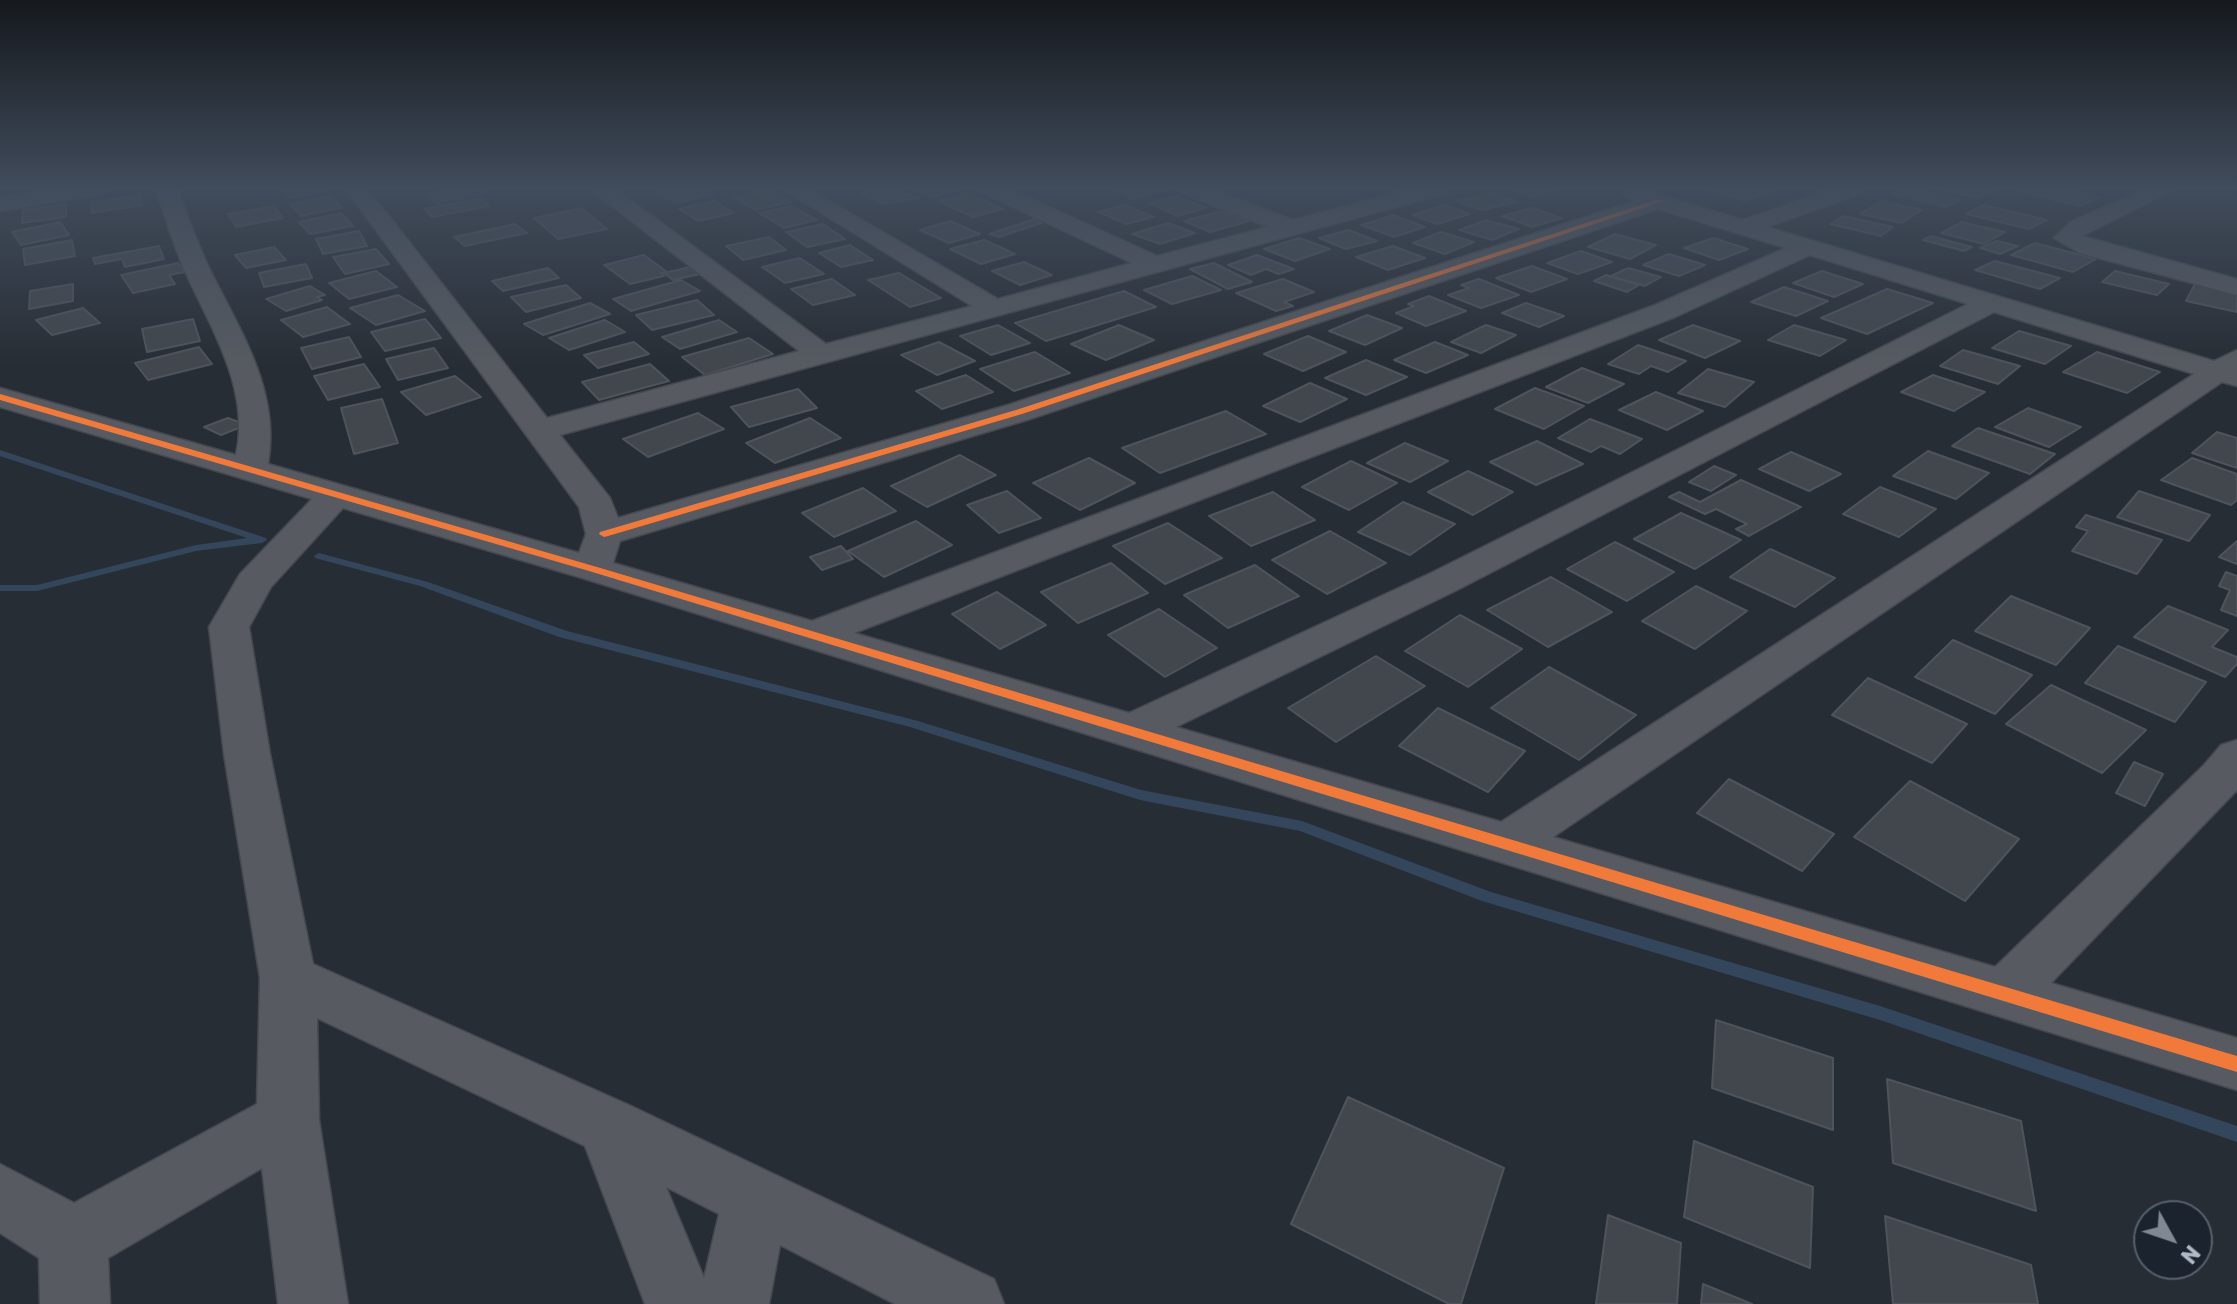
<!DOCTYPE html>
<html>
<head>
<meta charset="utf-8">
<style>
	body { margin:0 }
	#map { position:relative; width:2237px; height:1304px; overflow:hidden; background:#272d34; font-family:Rubik,sans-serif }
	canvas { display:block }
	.north { position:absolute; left:2133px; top:1200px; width:80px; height:80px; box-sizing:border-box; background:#1b232e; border:2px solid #575f6a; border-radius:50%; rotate:130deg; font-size:22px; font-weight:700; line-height:32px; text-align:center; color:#b0b9c5 }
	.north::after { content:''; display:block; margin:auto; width:28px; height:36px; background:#808892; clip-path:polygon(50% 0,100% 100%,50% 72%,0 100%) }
</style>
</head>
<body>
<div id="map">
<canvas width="2237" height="1304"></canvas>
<div class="north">N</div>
</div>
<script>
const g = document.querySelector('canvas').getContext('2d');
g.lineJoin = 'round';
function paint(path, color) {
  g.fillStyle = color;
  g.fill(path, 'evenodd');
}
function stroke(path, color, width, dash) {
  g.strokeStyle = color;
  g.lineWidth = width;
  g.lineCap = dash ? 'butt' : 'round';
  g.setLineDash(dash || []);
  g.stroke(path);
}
const stream = new Path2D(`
	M0 450 266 538 267 540 262 543 196 551 37 591H0V585H37L196 545 247 538 0 456Z
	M319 553 428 582 567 631 918 721 1141 790 1302 821 1491 892 1880 1006 2237 1126V1142L1880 1020 1482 901 1300 831 1140 800 910 727 559 637 420 586 315 558 314 556Z`);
const building = new Path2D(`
	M281 188H324L327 191 288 198Z
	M460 188H480L486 193 436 203 427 194Z
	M671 188H702L715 194 677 203 655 192Z
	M883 188H891L919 198 885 204 860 194Z
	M907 188H963L933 197Z
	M1113 188H1157L1165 190 1133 199Z
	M1503 188H1562L1533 197Z
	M1716 188H1760L1773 191 1745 201 1708 190Z
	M1904 188H1911L1961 199 1946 207 1891 194Z
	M1932 188H1990L1997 189 1977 198Z
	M2022 188H2066L2100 197 2080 206 2015 191Z
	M770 189 791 202 755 210 734 197Z
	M1492 192 1517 202 1482 210 1457 201Z
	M967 193 1003 209 973 217 938 201Z
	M140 195 142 205 92 213 91 202Z
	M330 196 342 208 301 216 290 204Z
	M1176 196 1206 208 1178 216 1149 203Z
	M480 198 490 206 432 217 424 209Z
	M714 201 734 213 698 221 679 209Z
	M1881 201 1922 210 1902 223 1860 214Z
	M66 204V217L22 223 23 210Z
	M1125 205 1154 217 1127 224 1098 212Z
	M1444 205 1470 214 1437 224 1412 215Z
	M1984 205 2014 212 2047 220 2029 229 1966 214Z
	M274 206 283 218 236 227 228 214Z
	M791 206 817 220 784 228 759 213Z
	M582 208 607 229 558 239 534 218Z
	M1532 208 1562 218 1532 227 1502 216Z
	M1222 211 1249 221 1210 232 1184 221Z
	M341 213 353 226 310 234 299 222Z
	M1393 215 1425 227 1394 237 1361 225Z
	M1843 216 1893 227 1881 236 1830 224Z
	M1037 218 1047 221 999 237 989 234Z
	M1486 220 1519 229 1492 240 1459 230Z
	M950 221 980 234 949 243 920 230Z
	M60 222 69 235 21 245 12 232Z
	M1962 222 2005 232 1984 244 1941 233Z
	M1168 223 1195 233 1160 244 1132 234Z
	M515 224 527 233 465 246 454 237Z
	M823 224 845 239 807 247 786 232Z
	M1349 230 1377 241 1346 249 1319 238Z
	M359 231 367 246 323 254 316 239Z
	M1441 232 1474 242 1445 254 1413 243Z
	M1615 234 1656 245 1630 259 1588 247Z
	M1931 236 1972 247 1964 251 1923 240Z
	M769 237 786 250 743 260 726 246Z
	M1299 238 1330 249 1295 261 1264 249Z
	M1713 238 1748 249 1719 260 1684 248Z
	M72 240 75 256 25 265 23 249Z
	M984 240 1015 254 981 264 950 249Z
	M1997 241 2018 246 2000 254 1980 248Z
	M2035 243 2096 259 2073 272 2011 255Z
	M850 245 873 260 841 267 819 253Z
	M159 246 164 259 125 267 122 259 95 264 93 258Z
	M1393 246 1425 258 1388 270 1356 257Z
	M274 247 286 260 246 268 235 255Z
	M376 249 389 264 345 274 333 257Z
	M1581 251 1612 262 1578 274 1547 263Z
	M1669 254 1705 265 1679 276 1643 265Z
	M644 255 667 272 661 273 664 276 630 284 604 265Z
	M1257 255 1294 269 1279 274 1266 269 1251 275 1228 265Z
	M800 258 824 274 785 283 762 267Z
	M1995 261 2060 278 2040 289 1975 270Z
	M1024 262 1052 275 1020 285 992 271Z
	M178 263 185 272 169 275 175 284 133 293 121 275Z
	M1214 263 1252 282 1228 289 1190 269Z
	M306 264 312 278 264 287 259 273Z
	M1532 266 1567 279 1531 292 1496 278Z
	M690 267 700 274 673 280 664 273Z
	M548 268 559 278 503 291 492 281Z
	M1628 268 1661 277 1645 286 1611 276Z
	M376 271 397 287 349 299 329 283Z
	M1822 271 1863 284 1834 297 1793 283Z
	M2115 271 2169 284 2157 295 2102 282Z
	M899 273 941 298 910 307 868 280Z
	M1606 275 1639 285 1627 292 1594 281Z
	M1192 276 1221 290 1172 304 1144 290Z
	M832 279 855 295 813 305 791 289Z
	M1283 279 1314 292 1284 302 1293 306 1276 311 1236 293Z
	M1479 279 1519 295 1481 308 1448 295 1469 288 1461 285Z
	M681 280 700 291 631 311 613 299Z
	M73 284V301L29 309 30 291Z
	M2195 284 2237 293V312L2186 301Z
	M566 285 581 298 526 312 511 297Z
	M310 286 325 295 317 297 322 300 286 311 266 299Z
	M1784 287 1828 301 1796 316 1751 302Z
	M1887 289 1933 303 1867 334 1821 318Z
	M1124 291 1156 307 1046 341 1015 323Z
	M398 295 425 311 376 325 350 308Z
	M1429 296 1466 311 1426 326 1396 313 1414 306 1408 304Z
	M697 300 714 315 652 330 636 315Z
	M590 303 610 314 543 335 524 324Z
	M1526 303 1564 316 1539 327 1502 313Z
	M327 307 350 324 303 337 281 320Z
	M83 308 100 323 52 335 36 320Z
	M1367 315 1402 328 1365 345 1329 331Z
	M193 319 200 341 147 352 142 329Z
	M425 319 441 338 385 351 371 332Z
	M605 320 625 332 569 350 549 338Z
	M719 320 737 332 680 349 662 337Z
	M998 325 1030 343 991 355 960 336Z
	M1119 325 1154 340 1106 360 1071 344Z
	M1486 325 1516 335 1481 353 1451 342Z
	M1693 325 1740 341 1705 358 1659 340Z
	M1794 325 1846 340 1820 356 1768 340Z
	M2019 331 2071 346 2045 364 1992 348Z
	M1308 336 1346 352 1303 371 1264 354Z
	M349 337 361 357 312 369 301 348Z
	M749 338 773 354 705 375 682 357Z
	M634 342 649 354 598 368 584 355Z
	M939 342 975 361 937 375 901 355Z
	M1435 342 1468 355 1426 373 1394 360Z
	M1638 345 1686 361 1668 372 1651 366 1639 374 1608 364Z
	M199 347 212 364 148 380 135 363Z
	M434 348 448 368 398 380 386 359Z
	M1963 350 2020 366 1998 384 1940 366Z
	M1035 352 1070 373 1014 391 980 369Z
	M2097 352 2160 372 2127 393 2063 372Z
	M1366 360 1407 377 1366 395 1325 378Z
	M364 364 380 387 328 400 314 376Z
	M650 364 669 381 599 400 582 382Z
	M1582 368 1624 384 1588 403 1546 387Z
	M1708 369 1754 382 1725 407 1678 393Z
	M966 375 993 392 942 409 916 391Z
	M1933 375 1985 392 1954 411 1901 392Z
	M455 376 481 397 426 415 401 392Z
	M1310 383 1347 399 1300 422 1263 406Z
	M1535 388 1584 406 1544 429 1495 409Z
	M798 389 817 408 749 427 731 407Z
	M1656 392 1703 411 1667 430 1619 410Z
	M382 399 398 443 354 454 341 408Z
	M2028 408 2081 427 2049 447 1995 427Z
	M1226 411 1266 434 1160 473 1122 448Z
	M698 413 724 429 648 457 623 439Z
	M228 418 246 425 221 435 204 427Z
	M810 418 841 438 775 463 746 443Z
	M1590 419 1642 439 1620 454 1601 446 1591 452 1558 438Z
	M1978 428 2055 454 2030 474 1952 446Z
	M2217 432 2237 438V468L2192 453Z
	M1537 441 1583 464 1536 485 1490 462Z
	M1405 443 1448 461 1410 482 1367 463Z
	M1928 451 1989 473 1956 499 1893 476Z
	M1791 452 1841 474 1809 491 1759 469Z
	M960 455 996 475 927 507 891 486Z
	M1089 458 1135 483 1080 510 1033 483Z
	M2192 458 2237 474V500L2231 505 2161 480Z
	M1351 461 1397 483 1349 510 1302 487Z
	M1714 466 1736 475 1711 491 1689 482Z
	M1468 471 1513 492 1473 515 1428 492Z
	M1741 480 1801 507 1749 536 1736 529 1747 524 1716 509 1705 514 1669 497 1679 492 1700 502Z
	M1880 487 1936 509 1899 537 1843 514Z
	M863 488 896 511 834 537 802 513Z
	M1007 491 1041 518 999 533 967 505Z
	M2139 491 2210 515 2189 541 2117 517Z
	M1273 492 1315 520 1251 546 1209 516Z
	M1403 502 1455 524 1410 555 1358 532Z
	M1681 513 1741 540 1695 569 1634 539Z
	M2086 515 2162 540 2137 574 2072 551 2088 531 2076 527Z
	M916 521 952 545 884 577 848 551Z
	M1168 523 1222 558 1165 584 1113 546Z
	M1330 531 1386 563 1327 594 1272 560Z
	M2237 541V564L2219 557Z
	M1615 542 1674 572 1627 601 1567 569Z
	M841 546 853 559 822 570 810 557Z
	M1770 549 1835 578 1795 607 1730 577Z
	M1111 563 1148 593 1078 623 1041 592Z
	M1255 565 1299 596 1228 628 1184 595Z
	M2226 572 2237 576V616L2221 610 2230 590 2219 586Z
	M1551 577 1612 612 1548 647 1487 610Z
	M1696 586 1747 611 1695 649 1642 621Z
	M997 592 1046 625 1000 649 952 614Z
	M2011 596 2090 628 2056 665 1975 631Z
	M2168 606 2228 630 2212 647 2237 657V664L2225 677 2134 637Z
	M1159 609 1217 648 1165 677 1108 635Z
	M1460 615 1522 649 1468 687 1405 651Z
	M1953 640 2032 675 1995 714 1915 677Z
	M2118 646 2206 682 2175 722 2085 683Z
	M1376 656 1425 686 1336 742 1288 708Z
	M1549 667 1636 715 1579 760 1491 708Z
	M1868 678 1967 724 1932 763 1832 715Z
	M2051 685 2146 730 2102 773 2006 724Z
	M1438 708 1525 751 1488 792 1399 746Z
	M2134 762 2163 774 2145 806 2116 793Z
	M1729 779 1834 834 1802 871 1697 813Z
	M1910 781 2019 839 1965 901 1854 837Z
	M1716 1020 1833 1058V1130L1712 1088Z
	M1887 1079 2021 1121 2036 1211 1893 1163Z
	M1348 1097 1504 1168 1461 1304H1449L1291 1224Z
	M1694 1141 1813 1187 1810 1268 1684 1217Z
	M1608 1215 1681 1243 1677 1304H1596Z
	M1885 1216 2031 1265 2038 1304H1893Z
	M1703 1284 1752 1304H1701Z`);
const minor = new Path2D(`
	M62 188H114L103 194 0 211V197Z
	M155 188H177C187 215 197 242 209 268 240 331 281 391 268 464L579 553 586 534 579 507 345 188H367L547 418 799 351 589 188H614L826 344 972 306 781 188H807L998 299 1132 263 983 193 980 188H1008L1157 256 1268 227 1182 193 1179 188H1209L1293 220 1415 188H1450L1447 193 560 435 610 498 618 518 1008 405 1635 201 1623 194 1626 189H1642L1743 220 1834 188H1865L1862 193 1767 227 2214 361 2237 350V386L2222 382 1553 837 1995 967 2204 765 2221 745 2237 740V790L2051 983 2237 1038V1090L579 577 343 508 271 587 249 627 270 754 313 964 631 1106 994 1279 1004 1304H895L780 1245 769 1304H645L585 1146 317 1018 319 1120 348 1304H278L262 1168 108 1258 110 1304H40L39 1258 0 1233V1164L74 1203 257 1104 260 978 224 754 209 627 240 574 312 499 0 407V388L236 455C251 389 210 327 184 269 173 243 165 215 155 188ZM1658 209 1786 248 1655 305 812 621 613 563 620 541 1030 419ZM1810 255 1968 304 1431 573 1129 713 854 633 1675 317ZM1994 312 2194 374 1501 822 1176 727 1459 589ZM666 1187 719 1214 704 1278Z
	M2148 188H2177L2082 236 2237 279V295L2080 253 2054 238 2070 222Z`);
const cycleway = new Path2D(`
	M1659 199 1662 201 1661 202 1022 414 608 536 604 537 599 534 600 532 1016 410Z
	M0 394 597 567 2237 1056V1072L589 571 0 400Z`);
paint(stream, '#34465c');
paint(building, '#42474d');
stroke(building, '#4f545b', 2);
stroke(minor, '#45494f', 3);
paint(minor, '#575b61');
paint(cycleway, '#f17a3a');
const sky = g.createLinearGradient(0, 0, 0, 370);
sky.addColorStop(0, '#15191d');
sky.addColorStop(0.51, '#414c5c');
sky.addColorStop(1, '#414c5c00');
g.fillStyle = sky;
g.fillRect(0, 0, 2237, 370);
</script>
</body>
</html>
